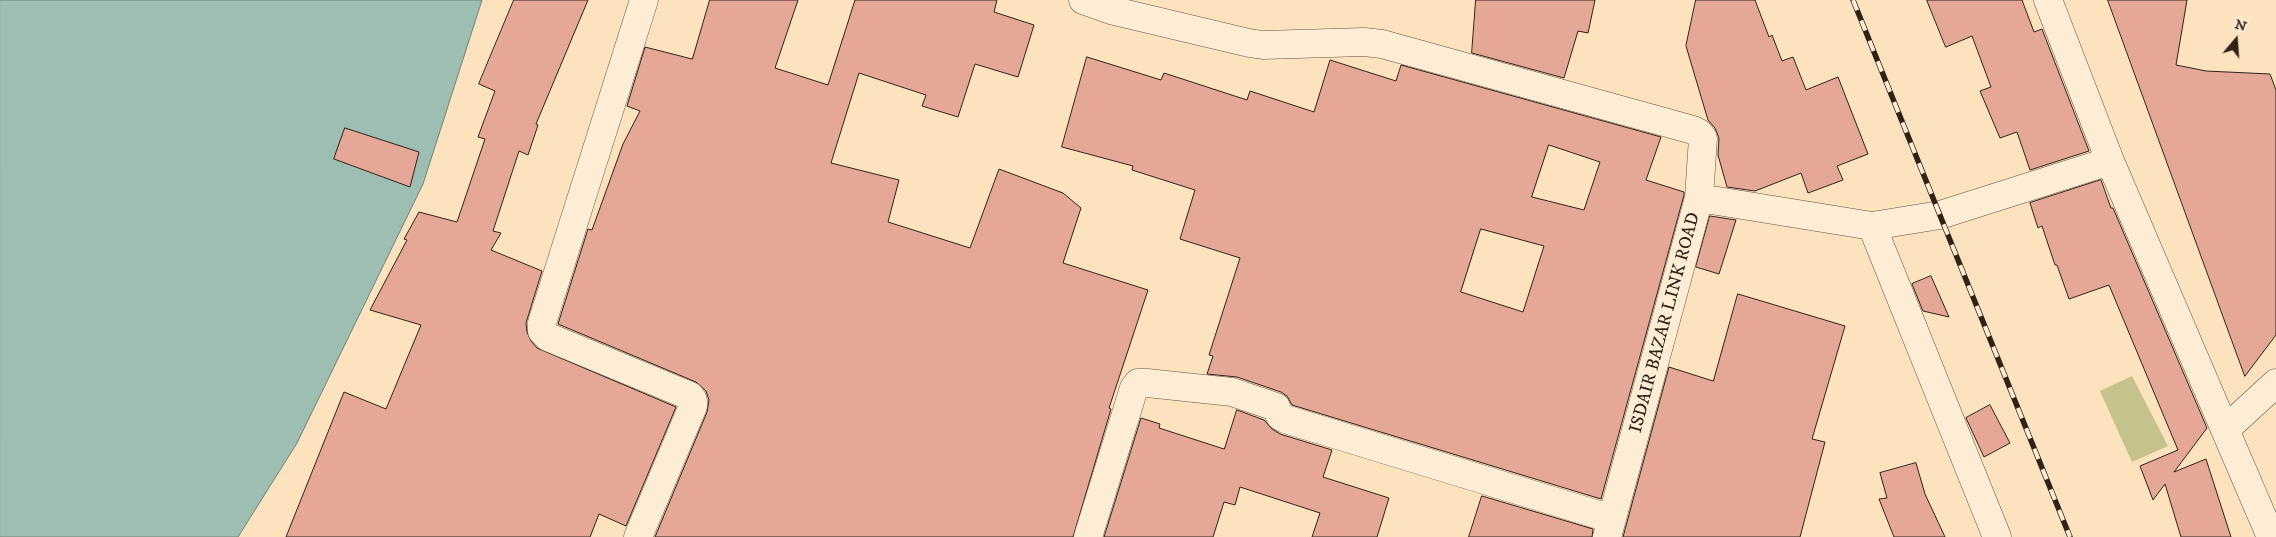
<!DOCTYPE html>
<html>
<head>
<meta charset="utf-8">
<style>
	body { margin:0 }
	#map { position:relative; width:2276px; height:537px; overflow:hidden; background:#fce3be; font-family:"IM FELL DW Pica",serif }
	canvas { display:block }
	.north { position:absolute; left:2211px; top:15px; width:50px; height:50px; -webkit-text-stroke:4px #fdedd5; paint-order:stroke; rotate:18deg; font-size:14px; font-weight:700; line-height:20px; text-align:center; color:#302219 }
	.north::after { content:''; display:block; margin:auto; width:18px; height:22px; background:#302219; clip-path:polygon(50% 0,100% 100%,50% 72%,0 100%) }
</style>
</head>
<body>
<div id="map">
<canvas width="2276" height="537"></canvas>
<div class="north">N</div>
</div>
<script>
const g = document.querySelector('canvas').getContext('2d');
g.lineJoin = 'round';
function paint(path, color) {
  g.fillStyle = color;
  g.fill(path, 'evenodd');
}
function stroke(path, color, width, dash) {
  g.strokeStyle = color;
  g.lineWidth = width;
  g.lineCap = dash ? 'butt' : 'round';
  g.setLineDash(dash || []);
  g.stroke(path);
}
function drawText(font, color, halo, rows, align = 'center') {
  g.font = font + ' "IM FELL DW Pica",serif';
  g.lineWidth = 4;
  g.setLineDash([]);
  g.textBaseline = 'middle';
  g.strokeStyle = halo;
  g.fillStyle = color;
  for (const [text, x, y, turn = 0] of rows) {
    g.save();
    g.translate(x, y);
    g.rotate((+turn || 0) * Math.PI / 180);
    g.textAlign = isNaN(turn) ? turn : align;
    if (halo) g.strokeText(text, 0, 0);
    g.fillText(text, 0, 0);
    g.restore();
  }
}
const green = new Path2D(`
	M2132 376 2168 446 2132 462 2100 391Z`);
const water = new Path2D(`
	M0 0H482L423 184 297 443 238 537H0Z`);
const building = new Path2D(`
	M514 0H588L536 124 538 125 528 155 519 151 493 231 501 233 491 250 542 271 526 323 527 332 531 341 537 348 676 407 626 526 599 514 590 537H286L344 392 386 409 421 325 370 310 407 240 404 239 419 212 457 222 485 139 478 137 495 91 479 84Z
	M710 0H798L775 68 828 85 855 0H997L994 12 1034 25 1018 77 975 64 958 117 922 106 926 95 859 73 831 163 899 180 888 222 970 248 999 169 1063 193 1081 208 1063 263 1148 290 1109 408 1111 409 1073 537H655L707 412 709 400 706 391 696 382 558 324 588 229 592 230 623 144 640 111 627 106 645 47 692 59Z
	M1476 0H1595L1588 33 1578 31 1564 78 1472 53Z
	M1696 0H1755L1769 37 1772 35 1782 61 1793 57 1806 90 1838 77 1868 154 1837 166 1843 180 1808 193 1801 173 1755 191 1727 187 1718 155 1719 138 1715 128 1708 120 1686 46Z
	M1927 0H2022L2034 32 2042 29 2089 151 2030 170 2017 132 2000 138 1980 91 1991 87 1972 36 1946 47Z
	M2108 0H2187L2176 65 2206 71 2270 74 2276 90V335L2245 376Z
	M1087 57 1161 80 1164 73 1247 100 1250 91 1314 112 1330 60 1396 81 1401 65 1661 137 1646 180 1684 192V195L1601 499 1292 405 1287 396 1281 392 1237 377 1207 374 1213 356 1209 355 1240 258 1180 239 1195 190 1132 170 1133 166 1062 147ZM1549 145 1600 162 1584 210 1532 197ZM1481 229 1544 246 1523 312 1461 292Z
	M345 128 419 152 410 187 334 159Z
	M2101 180 2111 208H2113L2207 428 2174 472 2206 459 2231 537H2181L2165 484 2153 500 2140 466 2178 450 2109 285 2069 299 2057 265H2055L2042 226 2038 228 2030 203Z
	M1710 216 1736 220 1719 274 1696 267Z
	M1931 276 1949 317 1923 311 1912 284Z
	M1738 294 1845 326 1812 439 1825 442 1800 537H1623L1669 367 1713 381Z
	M1990 405 2010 443 1984 457 1966 418Z
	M1237 410 1264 420 1272 429 1280 434 1332 450 1323 477 1389 498 1377 537H1312L1320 513 1240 487 1235 505 1224 502 1213 537H1104L1141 418 1160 424 1159 428 1224 449Z
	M1916 463 1925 494 1945 537H1894L1879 499 1887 498 1880 473Z
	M1482 496 1593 529 1592 537H1469Z`);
const minor = new Path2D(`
	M1083 0 1114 11 1249 43 1263 45 1364 42 1382 44 1693 130 1699 133 1703 138 1699 198
	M2048 0 2110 161 2271 537
	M1872 226 1997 537
	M2226 429 2276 383
	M638 537 693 406V400L690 396 548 337 542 331V323L644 0
	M1088 537 1134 388 1138 383H1147L1232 392 1276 407 1280 416 1285 419 1612 519
	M1607 537 1699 198 1872 226 1940 215 2110 161`);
const rail = new Path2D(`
	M1853 0 2070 537`);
const streetNames = [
	["ISDAIR BAZAR LINK ROAD",1666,323,-75]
];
paint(green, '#c5c28d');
paint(water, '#9fbeb3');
stroke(water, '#738075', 1);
paint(building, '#e6a896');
stroke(building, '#302219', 1);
stroke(minor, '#635242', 29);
stroke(minor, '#fdedd5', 28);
stroke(rail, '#302219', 5.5);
stroke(rail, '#fdedd5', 4, [11]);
drawText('18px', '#302219', '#fdedd5', streetNames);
</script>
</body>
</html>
